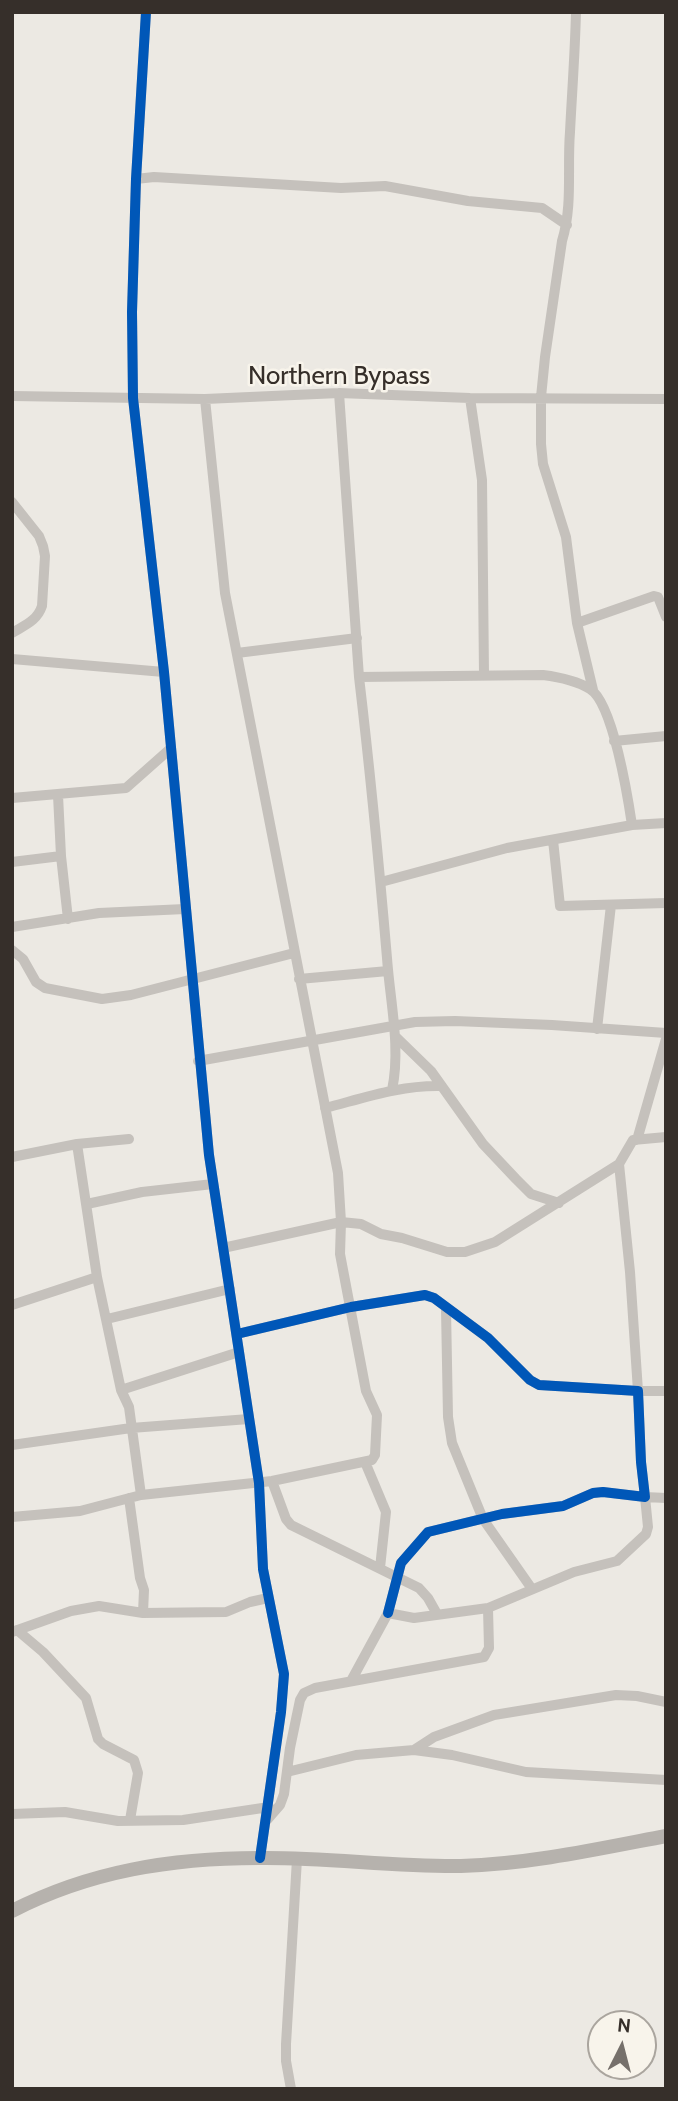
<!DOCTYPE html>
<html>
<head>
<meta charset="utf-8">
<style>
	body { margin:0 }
	#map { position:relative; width:678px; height:2101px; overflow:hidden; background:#ece9e3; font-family:Cabin,sans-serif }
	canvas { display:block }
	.frame { position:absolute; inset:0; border:14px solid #362f2a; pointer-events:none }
	.north { position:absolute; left:587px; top:2010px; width:70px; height:70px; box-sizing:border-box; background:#f8f4eb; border:2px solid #aaa59e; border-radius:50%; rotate:6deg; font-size:19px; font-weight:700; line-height:28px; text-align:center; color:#362f2a }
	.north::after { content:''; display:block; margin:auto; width:24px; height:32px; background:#76706b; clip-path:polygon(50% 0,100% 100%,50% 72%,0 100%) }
</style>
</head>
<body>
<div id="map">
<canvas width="678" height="2101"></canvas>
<div class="frame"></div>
<div class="north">N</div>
</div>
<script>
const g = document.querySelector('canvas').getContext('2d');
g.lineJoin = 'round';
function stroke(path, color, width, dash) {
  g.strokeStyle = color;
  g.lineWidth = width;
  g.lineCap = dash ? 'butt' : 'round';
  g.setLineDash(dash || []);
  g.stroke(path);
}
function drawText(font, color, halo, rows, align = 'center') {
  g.font = font + ' Cabin,sans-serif';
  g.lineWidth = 5;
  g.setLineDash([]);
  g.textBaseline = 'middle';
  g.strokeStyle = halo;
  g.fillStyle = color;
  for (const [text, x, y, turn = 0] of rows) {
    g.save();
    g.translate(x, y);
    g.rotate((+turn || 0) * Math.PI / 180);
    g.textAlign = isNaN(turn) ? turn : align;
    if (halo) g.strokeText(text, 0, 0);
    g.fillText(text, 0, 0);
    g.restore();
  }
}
const street = new Path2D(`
	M146 12 136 179 132 312 133 398 164 672 209 1155 259 1483 263 1569 284 1674 281 1712 260 1858
	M576 12C575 53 572 92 570 132 567 169 573 205 562 241L545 357 541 397V444L543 464 566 537 577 623 593 690
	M136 179 154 177 341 188 385 186 468 201 542 208 567 225
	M339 393 359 677
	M12 396 205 399 339 393 470 398 666 399
	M470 398 482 480 484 675
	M205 399 225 593 338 1173 341 1222 223 1248
	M12 502 39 536 43 546 45 556 42 606C37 621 25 625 12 633
	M577 623 654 596 658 597 666 617
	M237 653 357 638
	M12 659 164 672
	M614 741 666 736
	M58 795 61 856 68 919
	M12 798 126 788 170 749
	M553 840 560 906 666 903
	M12 862 61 856
	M381 882 507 848 632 825
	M12 927 99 913 185 909
	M12 950 23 959 36 982 45 988 102 999 131 995 294 953
	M299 979 388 971
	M597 1029 611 905
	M395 1036 431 1071 483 1144 516 1179 531 1194 559 1203
	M198 1061 415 1022 455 1021 552 1025 666 1033
	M392 1090C401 1048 390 1001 387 958 379 864 370 770 359 677L543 675C559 677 577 681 590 689 613 703 628 798 632 825L666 823
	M325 1108C364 1098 401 1085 441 1086
	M666 1137 633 1140 619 1164 630 1272 638 1391H666
	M637 1140 666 1039
	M77 1144 97 1277 121 1390 129 1407 141 1495
	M12 1157 77 1144 129 1139
	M87 1204 142 1192 213 1184
	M12 1305 97 1277
	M446 1309 448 1417 452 1443 483 1519 532 1589
	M107 1319 230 1289
	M237 1334 351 1307 425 1295 434 1298 488 1338 530 1380 539 1385 638 1391 641 1462 645 1497 603 1492 593 1493 563 1506 502 1514 428 1532 401 1563 388 1613
	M121 1390 239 1352
	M12 1445 131 1428 249 1419
	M365 1462 386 1512 380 1568
	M272 1481 286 1519 291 1525 419 1588 428 1598 437 1614
	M129 1498 140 1578 144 1590 143 1613
	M12 1517 80 1511 141 1495 272 1481 372 1460 375 1455 377 1415 366 1391 340 1254 341 1222 361 1224 381 1234 402 1238 447 1252H465L495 1242 619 1164
	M17 1630 43 1652 86 1698 98 1739 103 1744 134 1760 138 1773 130 1820
	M12 1632 71 1611 99 1606 143 1613 226 1612 250 1602 268 1598
	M351 1681 388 1613 414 1618 488 1608 574 1572 617 1561 646 1534 648 1527 645 1497 666 1498
	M414 1750 434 1737 494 1715 616 1695 637 1696 666 1702
	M287 1772 356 1755 414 1750 452 1755 526 1772 666 1780
	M12 1814 65 1812 118 1821 183 1820 269 1807
	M267 1820 280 1805 284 1794 290 1748 300 1700 304 1693 315 1688 484 1657 489 1648 488 1608
	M291 2089 286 2061V2044L297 1859`);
const secondary = new Path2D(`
	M12 1911C90 1871 172 1858 259 1858 326 1857 393 1867 461 1866 530 1864 598 1849 666 1836`);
const cycleway = new Path2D(`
	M146 12 136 179 132 312 133 398 164 672 209 1155 259 1483 263 1569 284 1674 281 1712 260 1858
	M237 1334 351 1307 425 1295 434 1298 488 1338 530 1380 539 1385 638 1391 641 1462 645 1497 603 1492 593 1493 563 1506 502 1514 428 1532 401 1563 388 1613`);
const streetNames = [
	["Northern Bypass",339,376]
];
stroke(street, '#c5c1bc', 10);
stroke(secondary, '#b6b2ad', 14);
stroke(cycleway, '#0057b8', 10);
drawText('26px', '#362f2a', '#f8f4eb', streetNames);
</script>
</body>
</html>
